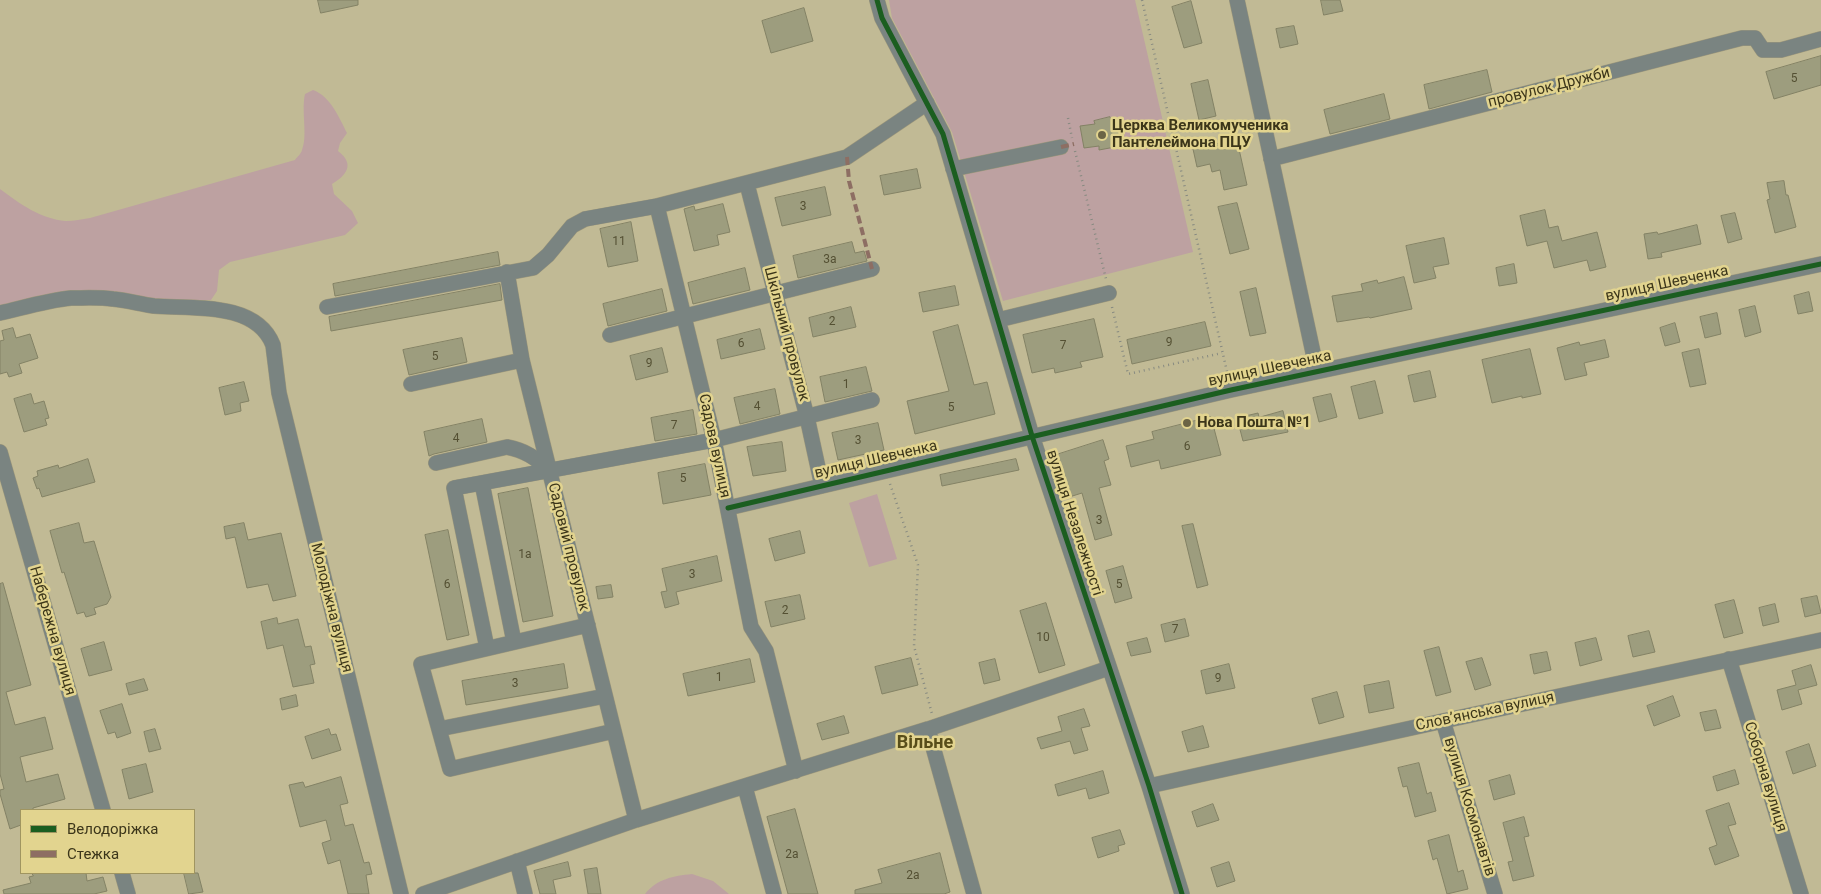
<!DOCTYPE html>
<html>
<head>
<meta charset="utf-8">
<style>
	body { margin:0 }
	#map { position:relative; width:1821px; height:894px; overflow:hidden; background:#c1ba95; font-family:Roboto,sans-serif }
	canvas { display:block }
	.legend { position:absolute; left:20px; top:809px; width:175px; height:65px; box-sizing:border-box; background:#e2d48f; border:1px solid #a09560; margin:0; padding:6px 9px; list-style:none; font-size:15px; color:#3c361a }
	.legend li { display:flex; align-items:center; gap:10px; height:25px }
	.legend b { width:25px; border:1px solid #a09560 }
</style>
</head>
<body>
<div id="map">
<canvas width="1821" height="894"></canvas>
<ul class="legend">
<li><b style="height:6px;background:#1b5e20"></b>Велодоріжка</li>
<li><b style="height:6px;background:#8d6e63"></b>Стежка</li>
</ul>
</div>
<script>
const g = document.querySelector('canvas').getContext('2d');
g.lineJoin = 'round';
function paint(path, color) {
  g.fillStyle = color;
  g.fill(path, 'evenodd');
}
function stroke(path, color, width, dash) {
  g.strokeStyle = color;
  g.lineWidth = width;
  g.lineCap = dash ? 'butt' : 'round';
  g.setLineDash(dash || []);
  g.stroke(path);
}
function drawText(font, color, halo, rows, align = 'center') {
  g.font = font + ' Roboto,sans-serif';
  g.lineWidth = 5;
  g.setLineDash([]);
  g.textBaseline = 'middle';
  g.strokeStyle = halo;
  g.fillStyle = color;
  for (const [text, x, y, turn = 0] of rows) {
    g.save();
    g.translate(x, y);
    g.rotate((+turn || 0) * Math.PI / 180);
    g.textAlign = isNaN(turn) ? turn : align;
    if (halo) g.strokeText(text, 0, 0);
    g.fillText(text, 0, 0);
    g.restore();
  }
}
const green = new Path2D(`
	M889 0H1135L1193 252 1003 301 952 132 892 18Z
	M313 90C330 96 339 117 347 133L340 143 338 151C355 164 347 175 332 184L334 194 352 211 358 223 345 235 230 262 219 270 217 291 211 300H152L0 306V189C20 204 41 219 66 221 74 221 82 219 90 218L295 160C297 157 301 154 302 150 308 135 301 111 305 94Z
	M877 494 897 559 869 567 849 503Z
	M692 874 713 881 729 894H645C657 879 673 876 692 874Z`);
const building = new Path2D(`
	M318 0H358V5L321 13Z
	M1321 0H1340L1343 11 1324 15Z
	M1191 1 1202 43 1184 48 1172 7Z
	M804 8 813 41 771 53 762 21Z
	M1294 26 1298 44 1280 48 1276 29Z
	M1821 56V85L1774 99 1766 72Z
	M1487 70 1492 92 1429 109 1424 85Z
	M1208 80 1216 116 1199 120 1191 84Z
	M1384 94 1390 119 1330 134 1324 110Z
	M1110 117 1111 120H1116V123L1122 129 1123 133V137L1119 139 1120 142 1114 143 1115 147 1099 150V146L1084 148 1080 126 1095 124 1094 121Z
	M1237 140 1247 185 1224 190 1220 170 1212 172 1210 164 1197 167 1193 149Z
	M917 169 921 188 884 195 880 176Z
	M1784 181 1786 195H1788L1796 227 1775 233 1767 200 1770 199 1767 183Z
	M825 187 831 215 782 226 775 198Z
	M1237 203 1249 249 1230 254 1218 207Z
	M723 204 730 232 717 235 719 245 694 251 684 209 694 206 695 210Z
	M1545 210 1549 228 1558 226 1562 241 1597 232 1606 267 1590 271 1587 260 1554 268 1547 241 1527 246 1520 216Z
	M1735 213 1742 239 1728 243 1721 216Z
	M631 222 638 261 608 267 600 229Z
	M1697 225 1701 244 1661 253 1662 257 1648 259 1644 234 1657 232 1658 234Z
	M1444 238 1449 264 1433 267 1436 278 1414 283 1406 246Z
	M852 242 855 253 864 251 867 261 798 278 793 256Z
	M498 252 500 265 335 296 333 284Z
	M1514 264 1517 283 1499 286 1496 268Z
	M745 268 750 290 693 304 688 283Z
	M1404 277 1412 309 1370 318 1369 317 1337 322 1332 296 1363 291 1361 284 1377 280 1378 283Z
	M500 284 502 300 331 331 329 317Z
	M955 286 959 305 923 312 919 293Z
	M1256 288 1266 333 1250 336 1240 292Z
	M662 289 667 311 608 326 603 304Z
	M1809 292 1813 311 1798 314 1794 296Z
	M1755 306 1761 332 1745 337 1739 310Z
	M851 307 856 327 813 337 809 318Z
	M1717 313 1721 334 1705 338 1700 317Z
	M1094 319 1103 357 1080 362 1082 367 1055 373 1054 368 1032 373 1023 335Z
	M1205 322 1211 346 1132 364 1127 340Z
	M1675 323 1680 342 1665 346 1660 328Z
	M958 325 974 385 987 382 995 414 915 434 907 401 949 391 933 332Z
	M13 328 16 338 30 334 38 358 19 364 22 373 9 377 7 372 0 374V341L4 340 2 331Z
	M760 329 765 349 721 359 717 340Z
	M462 338 467 362 409 375 403 350Z
	M1605 340 1609 357 1584 363 1587 375 1565 380 1557 348 1579 342 1580 345Z
	M662 348 668 372 636 380 630 356Z
	M1530 349 1541 394 1522 398V396L1492 403 1482 360Z
	M1699 349 1706 384 1690 387 1682 353Z
	M866 367 872 391 825 402 820 377Z
	M1430 371 1436 397 1414 402 1408 376Z
	M1375 381 1383 413 1359 419 1351 387Z
	M244 382 249 401 240 403 241 411 225 415 219 388Z
	M775 389 780 414 740 424 734 398Z
	M31 394 34 404 44 401 49 418 45 419 47 425 24 432 14 399Z
	M1331 394 1337 417 1319 422 1313 398Z
	M693 410 697 434 655 441 651 418Z
	M1283 411 1288 432 1243 441 1237 418 1258 413 1259 417Z
	M1211 417 1221 455 1161 469 1159 460 1131 467 1126 446 1154 439 1152 432Z
	M482 419 487 442 434 454 429 456 424 432Z
	M878 423 884 450 838 460 832 433Z
	M1103 440 1109 459 1104 461 1111 485 1099 488 1112 535 1095 540 1082 493 1066 498 1053 456Z
	M782 442 786 471 753 476 747 447Z
	M88 459 95 482 42 497 39 488 37 489 33 478 38 476 37 471 58 465 59 468Z
	M1016 459 1019 470 942 486 940 475Z
	M705 464 711 495 663 504 658 473Z
	M528 488 553 616 523 622 498 494Z
	M79 523 84 543 94 541 111 597 107 604 94 608 96 614 86 617 84 612 77 614 64 572 62 573 50 531Z
	M244 523 248 540 281 533 296 596 273 601 268 584 247 588 235 537 226 539 224 527Z
	M1193 524 1208 585 1197 588 1182 526Z
	M448 530 469 635 447 640 425 535Z
	M800 531 805 553 775 561 769 539Z
	M717 556 722 581 676 592 679 604 665 608 661 592 667 591 662 569Z
	M1123 566 1132 598 1115 603 1106 571Z
	M3 583 31 685 6 692 15 725 45 717 53 749 20 757 26 782 58 774 65 799 33 808V810H21V825L10 829 0 794V790L4 789 0 774V584Z
	M611 585 613 597 598 599 596 587Z
	M800 595 805 619 771 627 765 602Z
	M1817 596 1821 613 1805 617 1801 599Z
	M1734 600 1743 633 1724 638 1715 605Z
	M1046 603 1065 665 1039 673 1020 611Z
	M1775 604 1779 622 1763 626 1759 608Z
	M277 618 278 624 298 619 305 647 311 646 315 664 310 665 314 683 293 687 283 645 267 649 261 622Z
	M1185 619 1189 636 1165 642 1161 625Z
	M1649 631 1655 652 1633 657 1628 636Z
	M1147 638 1151 652 1131 656 1127 643Z
	M1596 638 1602 660 1580 666 1575 643Z
	M104 642 112 670 89 676 81 649Z
	M1439 647 1451 692 1436 696 1424 651Z
	M1547 652 1551 670 1534 674 1530 655Z
	M911 658 918 685 882 694 875 667Z
	M1482 658 1491 685 1475 690 1466 662Z
	M750 659 755 682 688 696 683 674Z
	M995 659 1000 680 984 684 979 663Z
	M564 664 568 688 466 705 462 681Z
	M1229 664 1235 688 1206 694 1201 671Z
	M1811 665 1817 685 1798 690 1802 704 1782 710 1777 690 1796 685 1792 671Z
	M144 679 148 690 129 695 126 684Z
	M1389 681 1394 708 1369 713 1364 686Z
	M1337 692 1344 717 1319 724 1312 699Z
	M296 695 298 706 282 710 280 699Z
	M1673 696 1680 716 1654 726 1647 706Z
	M122 704 131 733 117 738 115 732 108 734 100 711Z
	M1084 709 1090 726 1081 728 1088 750 1074 754 1070 741 1041 749 1037 738 1062 731 1058 717Z
	M1716 710 1721 728 1705 731 1700 713Z
	M844 716 849 733 822 740 817 724Z
	M1203 726 1209 747 1188 752 1182 732Z
	M155 729 161 749 149 752 144 732Z
	M329 729 331 735 336 734 341 750 312 759 305 737Z
	M1809 744 1816 766 1793 774 1786 752Z
	M1419 763 1427 794 1431 792 1436 811 1415 817 1407 786 1403 787 1398 768Z
	M146 764 153 792 129 799 122 770Z
	M1735 770 1739 784 1717 791 1713 777Z
	M1103 771 1109 793 1089 799 1086 788 1058 796 1055 785Z
	M1510 775 1515 794 1494 800 1489 781Z
	M341 777 348 803 340 805 345 826 353 824 364 863 369 862 372 874 366 875 369 894H348L340 860 328 864 322 843 331 840 326 820 300 827 289 785 303 782 305 787Z
	M1729 803 1736 824 1728 826 1739 856 1715 865 1709 848 1717 845 1706 811Z
	M1213 804 1219 820 1197 827 1192 812Z
	M795 809 818 894H788L767 817Z
	M1524 817 1529 836 1524 837 1534 876 1513 881 1508 862 1513 861 1503 823Z
	M1120 830 1125 844 1118 846 1119 851 1098 858 1092 838Z
	M1449 835 1458 872 1463 870 1468 889 1447 894 1437 858 1433 860 1428 841Z
	M940 853 950 892 944 894H855V890L882 883 878 870Z
	M568 862 571 876 553 880 556 894H540L534 871Z
	M1229 862 1235 881 1217 887 1211 868Z
	M597 868 601 894H588L584 870Z
	M32 873H86L87 881 103 877 107 891 94 894H4L3 890 31 883 29 877 33 876Z
	M184 873H198L203 892 189 894Z`);
const path = new Path2D(`
	M1142 0 1228 376
	M1068 118 1072 138
	M1075 151 1106 279
	M1112 307 1128 374 1222 353
	M890 484 918 565 914 646 932 714`);
const minor = new Path2D(`
	M877 0 882 18 943 134 1032 436 1149 786 1182 894
	M1237 0 1317 371
	M1271 159 1742 38H1755L1763 50H1781L1821 39
	M953 169 1061 147
	M747 184 807 417 822 486
	M657 206 714 440 751 627 766 651 796 771
	M507 272 522 360 636 820
	M327 307 533 268 548 255 572 226 585 219 657 206 847 157 927 103
	M0 313C22 308 49 300 71 298 84 298 99 297 113 299 126 300 140 304 154 306 191 309 256 301 273 345L279 393 401 894
	M998 320 1109 293
	M610 335 872 269
	M411 384 522 360
	M0 452 103 810
	M436 463 507 447C524 450 536 458 549 470
	M482 483 514 642
	M728 508 1231 390 1821 264
	M588 625 421 664 450 769 614 731
	M487 648 454 488 714 440 872 400
	M1729 659 1801 894
	M1443 721 1495 894
	M439 729 605 696
	M928 729 974 894
	M1149 786 1443 721 1821 640
	M745 787 774 894
	M517 861 525 894
	M122 873 128 894
	M423 894 636 820 928 729 1109 668`);
const quiet = new Path2D(`
	M1061 147 1074 144
	M847 157 849 181 872 269`);
const cycleway = new Path2D(`
	M877 0 882 18 943 134 1032 436 1149 786 1182 894
	M728 508 1231 390 1821 264`);
const markers = [
	[1102,135,5,"#6b6445"],
	[1187,423,5,"#6b6445"]
];
const numberNames = [
	["5",1794,79],
	["3",803,207],
	["11",619,242],
	["3а",830,260],
	["2",832,322],
	["9",1169,343],
	["6",741,344],
	["7",1063,346],
	["5",435,357],
	["9",649,364],
	["1",846,385],
	["4",757,407],
	["5",951,408],
	["7",674,426],
	["4",456,439],
	["3",858,441],
	["6",1187,447],
	["5",683,479],
	["3",1099,521],
	["1а",525,555],
	["3",692,575],
	["6",447,585],
	["5",1119,585],
	["2",785,611],
	["7",1175,630],
	["10",1043,638],
	["1",719,678],
	["9",1218,679],
	["3",515,684],
	["2а",792,855],
	["2а",913,876]
];
const streetNames = [
	["провулок Дружби",1549,88,-14],
	["вулиця Шевченка",1667,284,-12],
	["Шкільний провулок",786,334,75],
	["вулиця Шевченка",1270,369,-12],
	["Садова вулиця",714,446,78],
	["вулиця Шевченка",876,460,-13],
	["вулиця Незалежності",1074,523,72],
	["Садовий провулок",568,547,76],
	["Молодіжна вулиця",331,608,76],
	["Набережна вулиця",52,631,74],
	["Словʼянська вулиця",1485,712,-12],
	["Соборна вулиця",1765,777,73],
	["вулиця Космонавтів",1469,807,73]
];
const poiNames = [
	["Церква Великомученика",1112,126],
	["Пантелеймона ПЦУ",1112,143],
	["Нова Пошта №1",1197,423]
];
const quarterNames = [
	["Вільне",925,743]
];
paint(green, '#bda1a1');
paint(building, '#9d9d7e');
stroke(building, '#838265', 1);
stroke(minor, '#9e987b', 16);
stroke(path, '#878a81', 2.5, [1, 4]);
stroke(minor, '#7a8481', 15);
stroke(quiet, '#8d6e63', 4, [8, 4]);
stroke(cycleway, '#1b5e20', 5);
for (const [x, y, r, color] of markers) {
  const dot = new Path2D();
  dot.arc(x, y, r, 0, 2 * Math.PI);
  g.fillStyle = color;
  g.fill(dot);
  stroke(dot, '#e2d48f', 2);
}
drawText('12px', '#545033', null, numberNames);
drawText('15px', '#3c361a', '#e2d48f', streetNames);
drawText('bold 15px', '#3c361a', '#e2d48f', poiNames, 'left');
drawText('bold 18px', '#584e1a', '#e2d48f', quarterNames);
</script>
</body>
</html>
